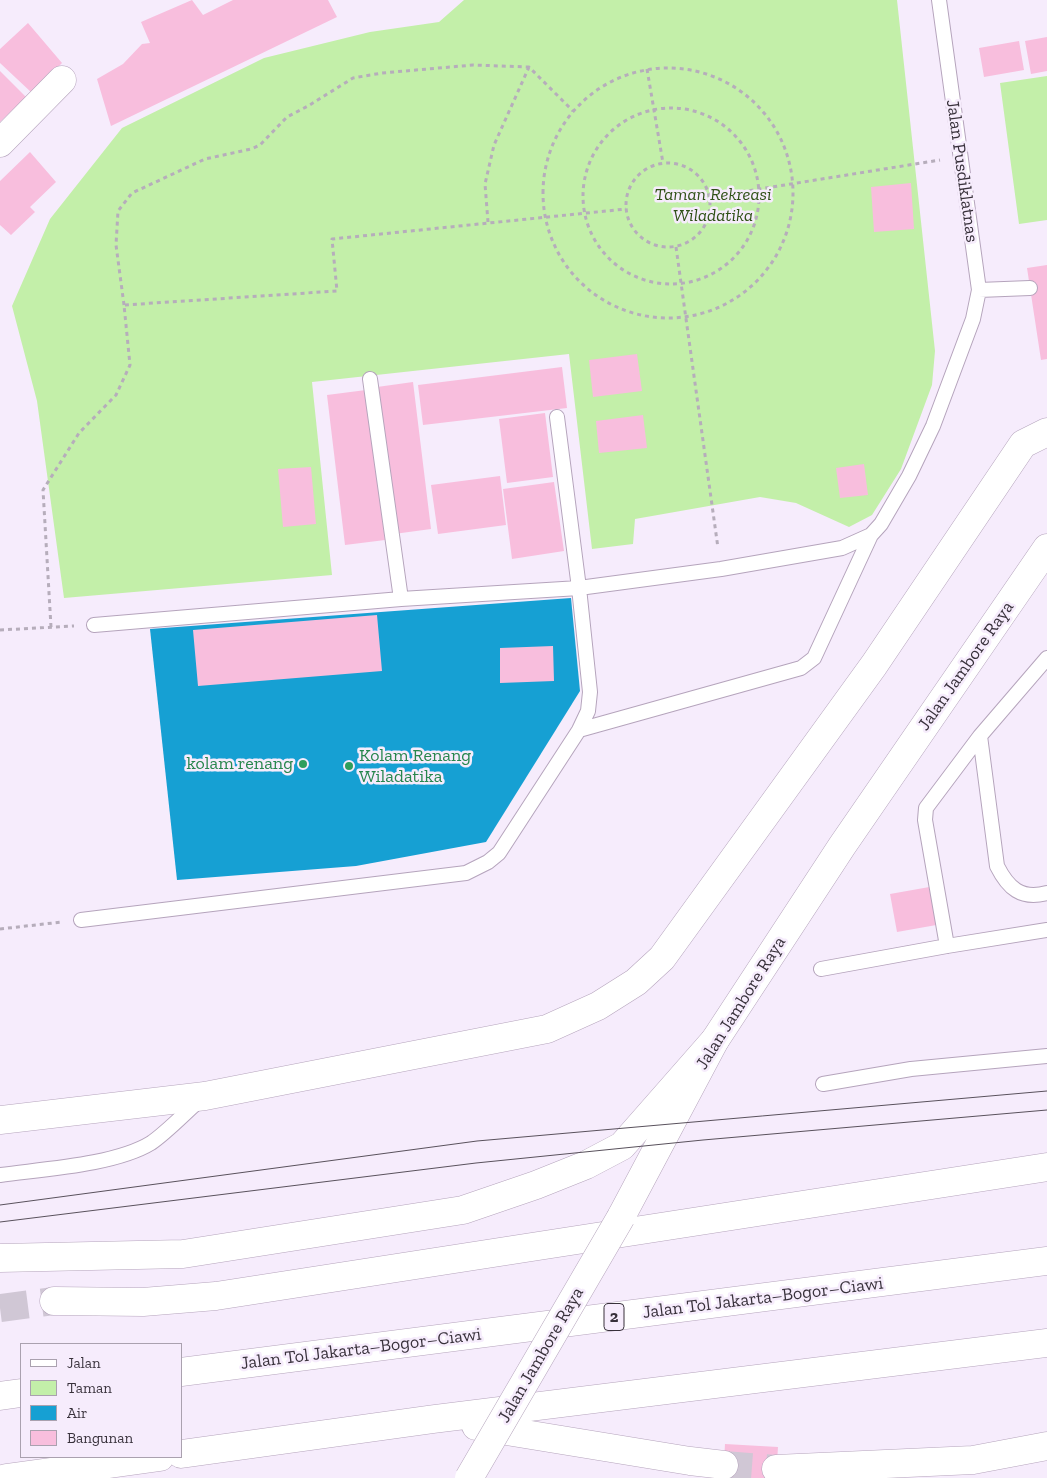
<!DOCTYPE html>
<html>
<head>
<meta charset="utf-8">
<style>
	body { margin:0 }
	#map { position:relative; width:1047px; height:1478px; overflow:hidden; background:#f6ecfc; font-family:"Zilla Slab",serif }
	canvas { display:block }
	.legend { position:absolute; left:20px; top:1343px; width:162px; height:115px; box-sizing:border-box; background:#f6ecfc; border:1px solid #aaa1af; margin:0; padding:6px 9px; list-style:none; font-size:15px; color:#38313b }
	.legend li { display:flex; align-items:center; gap:10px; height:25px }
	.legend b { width:25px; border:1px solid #aaa1af }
</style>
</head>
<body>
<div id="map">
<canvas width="1047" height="1478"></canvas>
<ul class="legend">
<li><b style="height:6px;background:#fff"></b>Jalan</li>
<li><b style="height:14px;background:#c3efa9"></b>Taman</li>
<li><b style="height:14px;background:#16a0d3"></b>Air</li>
<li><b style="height:14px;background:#f8bedd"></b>Bangunan</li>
</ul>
</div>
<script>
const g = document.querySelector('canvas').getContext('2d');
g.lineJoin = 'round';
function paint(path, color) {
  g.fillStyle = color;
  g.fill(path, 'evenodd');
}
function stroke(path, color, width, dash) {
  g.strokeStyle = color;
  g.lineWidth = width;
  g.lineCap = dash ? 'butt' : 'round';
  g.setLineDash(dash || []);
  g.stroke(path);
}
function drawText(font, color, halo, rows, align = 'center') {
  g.font = font + ' "Zilla Slab",serif';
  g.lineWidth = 5;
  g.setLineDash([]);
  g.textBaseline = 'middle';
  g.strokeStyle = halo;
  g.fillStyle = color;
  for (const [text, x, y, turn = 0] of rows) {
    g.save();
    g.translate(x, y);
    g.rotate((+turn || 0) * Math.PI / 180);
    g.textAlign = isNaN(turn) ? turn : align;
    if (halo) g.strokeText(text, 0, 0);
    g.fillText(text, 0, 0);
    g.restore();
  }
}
const green = new Path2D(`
	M464 0H897L935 351 932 385 901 469 872 515 849 527 796 503 760 497 635 519 633 544 592 549 569 354 312 382 332 575 64 598 37 401 12 306 50 219 122 128 264 58 370 32 439 22Z
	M1047 76V220L1019 224 1000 83Z`);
const water = new Path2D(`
	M571 598 580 691 486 842 356 866 177 880 150 629Z`);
const building = new Path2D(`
	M192 0 203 15 233 0H328L337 17 111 126 97 79 123 64 142 44 150 43 141 22Z
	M28 23 62 63 32 93 0 63V49Z
	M1047 37V71L1031 74 1025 41Z
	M1019 41 1024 70 984 77 979 48Z
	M0 71 26 97 0 122Z
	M30 152 56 182 30 207 35 212 11 235 0 225V181Z
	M911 183 914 229 874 232 871 187Z
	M1047 265V359L1041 360 1027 268Z
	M637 354 642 391 593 397 589 360Z
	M562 367 567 408 423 425 418 385Z
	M413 382 431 529 394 534 377 387Z
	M366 390 385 540 345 545 327 395Z
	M545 413 553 477 507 483 499 419Z
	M643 415 647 448 599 453 596 421Z
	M864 464 868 495 840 498 836 468Z
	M311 467 316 524 283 527 278 469Z
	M500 476 506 525 438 534 431 485Z
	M554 482 564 551 512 559 503 489Z
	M377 615 382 671 198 686 193 630Z
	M553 646 554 681 500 683V648Z
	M935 886 942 924 897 932 890 894Z
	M725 1444 778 1447 776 1478H723Z`);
const motorwayTunnel = new Path2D(`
	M0 1308 54 1301
	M724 1465 776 1469`);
const path = new Path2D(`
	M543 193a125 125 0 1 1 250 0a125 125 0 1 1-250 0Z
	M647 69 663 163
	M583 196a88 88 0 1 1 176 0a88 88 0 1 1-176 0Z
	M626 205a42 42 0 1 1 84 0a42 42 0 1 1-84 0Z
	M710 197 940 160
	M488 222 485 184 494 145 529 67
	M676 247 718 548
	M124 305 116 245 118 211 132 193 205 159 251 149 260 145 287 117 308 106 353 78 382 73 473 65 529 67 573 111
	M51 627 43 490 79 433 116 395 130 365 124 305 337 291 332 239 626 209
	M0 630 74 626
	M0 929 62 922`);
const service = new Path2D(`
	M979 290 1030 288
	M370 379 401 599
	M557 417 579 588 721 569 842 548 871 535 881 524 909 476 933 426 973 319 979 290 939 0
	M579 730 801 668 814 658 871 535
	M980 736 997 866C1008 888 1021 900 1047 893
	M81 920 466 873 488 862 499 853 579 730 588 711 590 692 579 588 401 599 94 625
	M947 946 925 820 926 808 980 736 1047 658
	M821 969 947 946 1047 930
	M823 1084 911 1069 1047 1056
	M0 1175C43 1169 115 1165 151 1143 166 1133 186 1112 201 1099`);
const minor = new Path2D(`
	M0 143 62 80
	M0 1120 205 1096 547 1029 598 1006 636 982 662 958 874 665 1023 444 1047 432`);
const trunk = new Path2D(`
	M621 1217 715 1040 842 846 1047 548`);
const motorway = new Path2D(`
	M0 1258 183 1254 463 1210 536 1185 586 1165 622 1146 715 1040
	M54 1301 143 1302 216 1296 1047 1167
	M181 1372 1047 1261
	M0 1396 21 1393
	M476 1426 690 1461 724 1465
	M181 1454 434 1419 1047 1343
	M776 1469 973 1460 1047 1446
	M6 1478 160 1457`);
const tram = new Path2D(`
	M0 1205 477 1141 1047 1091
	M0 1222 476 1163 703 1140 1047 1110`);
const trunkBridge = new Path2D(`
	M469 1478 621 1217`);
const markers = [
	[303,764,5,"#2e9e5b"],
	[349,766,5,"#2e9e5b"]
];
const shields = [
	[614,1317,20]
];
const shieldNames = [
	["2",614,1317]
];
const streetNames = [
	["Jalan Pusdiklatnas",962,171,82],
	["Jalan Jambore Raya",966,666,-55],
	["Jalan Jambore Raya",741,1003,-58],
	["Jalan Tol Jakarta–Bogor–Ciawi",763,1298,-7],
	["Jalan Tol Jakarta–Bogor–Ciawi",361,1349,-7],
	["Jalan Jambore Raya",541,1355,-60]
];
const parkNames = [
	["Taman Rekreasi",713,195],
	["Wiladatika",713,216]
];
const leisureNames = [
	["Kolam Renang",359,756],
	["Wiladatika",359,777],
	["kolam renang",293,764,"right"]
];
paint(green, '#c3efa9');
paint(water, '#16a0d3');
paint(building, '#f8bedd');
stroke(motorwayTunnel, '#d0c7d5', 28, [28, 14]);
stroke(service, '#b5a4bc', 16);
stroke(minor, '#b5a4bc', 29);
stroke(trunk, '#b5a4bc', 29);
stroke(motorway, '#b5a4bc', 29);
stroke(path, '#b6adbb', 3, [4, 4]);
stroke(service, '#fff', 14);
stroke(minor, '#fff', 28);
stroke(trunk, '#fff', 28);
stroke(motorway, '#fff', 28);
stroke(tram, '#59515c', 1);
stroke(trunkBridge, '#b5a4bc', 29, []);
stroke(trunkBridge, '#fff', 28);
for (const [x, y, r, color] of markers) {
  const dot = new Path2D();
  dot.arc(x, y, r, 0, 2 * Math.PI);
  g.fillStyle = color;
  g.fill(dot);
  stroke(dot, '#f6ecfc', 2);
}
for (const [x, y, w] of shields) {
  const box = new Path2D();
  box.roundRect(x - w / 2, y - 13.5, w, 27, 4);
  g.fillStyle = '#f6ecfc';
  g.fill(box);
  stroke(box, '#38313b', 1);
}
drawText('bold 16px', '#38313b', null, shieldNames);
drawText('18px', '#38313b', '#f6ecfc', streetNames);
drawText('italic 18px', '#2f5116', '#f6ecfc', parkNames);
drawText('18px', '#27864d', '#f6ecfc', leisureNames, 'left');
</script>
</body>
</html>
